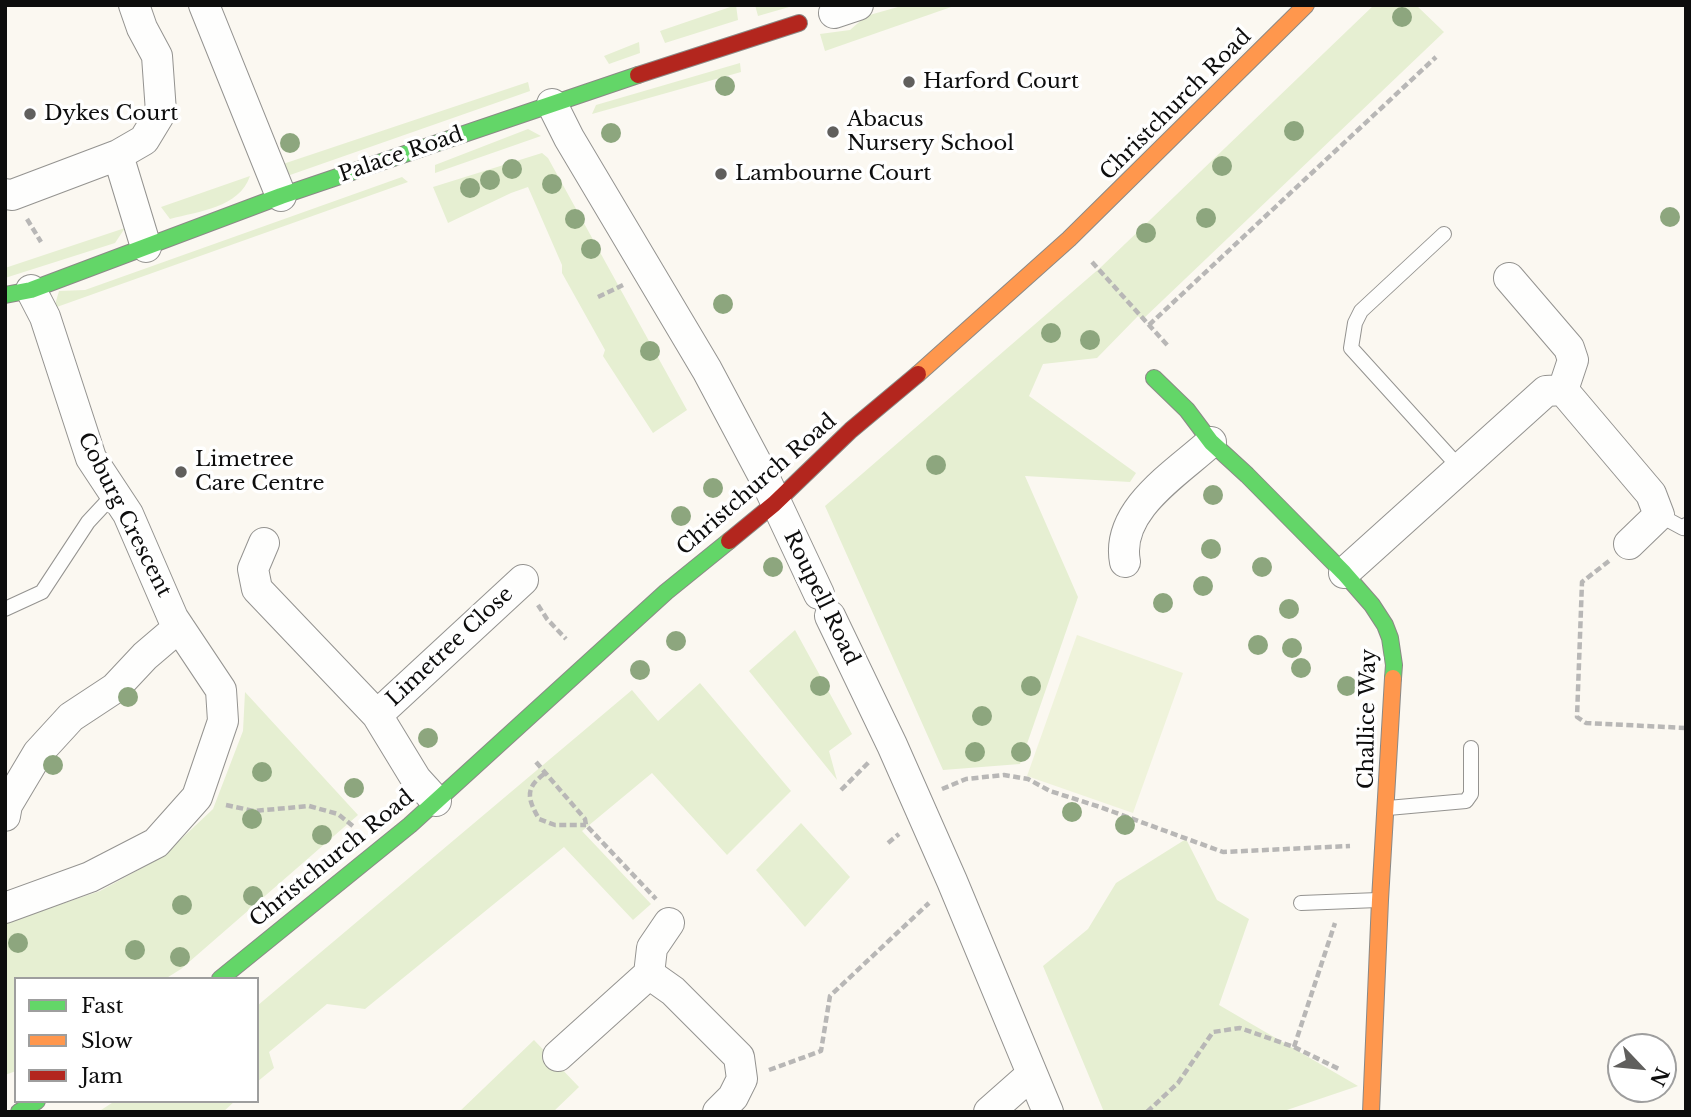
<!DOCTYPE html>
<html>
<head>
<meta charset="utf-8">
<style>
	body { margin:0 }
	#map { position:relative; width:1691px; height:1117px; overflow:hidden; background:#fbf8f1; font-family:"Libre Baskerville",serif }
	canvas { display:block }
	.frame { position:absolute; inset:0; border:7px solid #0d0d0d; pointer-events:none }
	.legend { position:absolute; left:14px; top:977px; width:245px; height:126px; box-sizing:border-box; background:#fff; border:2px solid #9e9e9e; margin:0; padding:9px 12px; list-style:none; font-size:21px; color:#0d0d0d }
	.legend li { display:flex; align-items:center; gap:14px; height:35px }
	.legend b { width:35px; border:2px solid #9e9e9e }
	.north { position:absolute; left:1607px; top:1033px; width:70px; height:70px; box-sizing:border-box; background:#fff; border:2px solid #9e9e9e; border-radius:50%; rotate:116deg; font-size:19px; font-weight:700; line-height:28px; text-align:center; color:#0d0d0d }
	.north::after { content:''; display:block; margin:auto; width:24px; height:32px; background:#605f5d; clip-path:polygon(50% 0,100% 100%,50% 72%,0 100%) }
</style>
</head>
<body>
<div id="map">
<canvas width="1691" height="1117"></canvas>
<div class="frame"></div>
<ul class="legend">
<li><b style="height:9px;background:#63d668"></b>Fast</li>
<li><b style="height:9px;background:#ff974d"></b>Slow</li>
<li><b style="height:9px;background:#b3261e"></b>Jam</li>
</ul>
<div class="north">N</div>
</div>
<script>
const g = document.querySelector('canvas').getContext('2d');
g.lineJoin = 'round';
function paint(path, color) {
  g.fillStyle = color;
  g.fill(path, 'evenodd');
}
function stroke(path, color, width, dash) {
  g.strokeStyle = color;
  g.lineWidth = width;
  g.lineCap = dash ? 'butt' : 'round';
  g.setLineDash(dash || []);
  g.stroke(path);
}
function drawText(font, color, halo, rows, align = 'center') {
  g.font = font + ' "Libre Baskerville",serif';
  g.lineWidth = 7;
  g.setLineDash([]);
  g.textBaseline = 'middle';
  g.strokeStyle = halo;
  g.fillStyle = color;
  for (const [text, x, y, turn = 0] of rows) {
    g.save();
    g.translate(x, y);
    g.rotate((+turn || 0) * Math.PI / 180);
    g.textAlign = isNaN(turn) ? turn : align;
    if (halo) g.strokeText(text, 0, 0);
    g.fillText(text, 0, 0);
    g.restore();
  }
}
const green = new Path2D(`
	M736 5 738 20 665 43 660 31Z
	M755 5H796L758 16Z
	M905 5 954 6 825 51 820 34 850 30 866 16Z
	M1374 5H1416L1444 32 1142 320 1138 316 1097 358 1043 364 1029 396 1136 473 1130 482 1025 476 1078 597 1020 764 943 770 825 506 1101 267Z
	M639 42 640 53 609 64 604 56Z
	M740 63 741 72 592 114 596 105Z
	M528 82 530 91 290 175 283 164Z
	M528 129 541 136 435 173V165Z
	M542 153 548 158 687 410 653 433 603 356 605 350 562 273V265L528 187 511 193 448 223 433 187Z
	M250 176C239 208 199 211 170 219L161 207Z
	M402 177 408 182 54 308 59 291 85 290Z
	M125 228 115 243 5 278V268Z
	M795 630 852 734 829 751 837 780 749 671Z
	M700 683 791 791 727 855 652 773 582 831 651 904 633 920 564 847 365 1009 327 1004 269 1052 274 1068 257 1082V1006L632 690 658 721Z
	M245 692 358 815 181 969 165 979H16V1071L5 1075V923L100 891 162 857 213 809 243 731Z
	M801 823 850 877 805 927 756 870Z
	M1186 839 1217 900 1249 919 1219 1005 1358 1086 1281 1112H1104L1043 966 1088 929 1116 883Z
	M534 1040 579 1087 553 1112H459Z
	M115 1101H235L223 1112H98Z`);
const pitch = new Path2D(`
	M1077 635 1183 673 1133 813 1027 776Z`);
const path = new Path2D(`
	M27 219 41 242
	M1092 262 1168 346
	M598 297 623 285
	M1149 325 1436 57
	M1609 561 1582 582 1577 717 1586 723 1686 728
	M538 605 547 619 566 639
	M536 762 585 819 586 825 656 899
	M544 774C524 789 528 799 539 819L555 825H586
	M942 789 966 779 1004 775 1028 779 1050 791 1100 807 1223 852 1350 846
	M841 790 869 762
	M226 805 254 811 309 806 338 814 354 827
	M888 843 899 834
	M1294 1047 1335 923
	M769 1070 821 1051 830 996 929 903
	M1147 1112 1178 1083 1213 1032 1240 1028 1294 1047 1341 1070`);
const lane = new Path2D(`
	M1444 234 1361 311 1355 323 1351 348 1459 467
	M1659 515 1683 528 1686 525
	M5 609 42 592 88 522 115 493
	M1388 808 1466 801 1471 794V748
	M1301 903 1378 900`);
const street = new Path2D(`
	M134 5 142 28 157 56 161 112 144 140 118 155 146 247
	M204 5 281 196
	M834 13 858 5
	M552 104 569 138 707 370 765 479 819 594
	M5 194 12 195 118 155
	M1509 278 1569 348 1573 360 1563 390
	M1563 390 1651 494 1659 515 1629 544
	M264 543 253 569 257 589 377 715 416 779 436 801
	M1125 562C1115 510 1177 473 1211 442
	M1344 573 1546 391 1563 390
	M830 616 892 745 952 881 1048 1112
	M377 715 523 580
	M5 816 7 805 38 753 71 717 115 688 145 656 179 627
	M5 908 90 877 156 843 197 797 223 721 221 690 173 618 128 514 91 458 45 317 31 290
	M649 974 652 948 669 923
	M558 1056 649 974 673 991 739 1057 742 1079 733 1097 718 1112
	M989 1112 1032 1074`);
const fast = new Path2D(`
	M5 295 31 290 281 196 638 75
	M1154 378 1187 410 1211 442 1247 475 1344 573 1372 605 1385 625 1390 638 1394 665 1393 678
	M220 979 410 825 666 592 729 541
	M19 1112 37 1101`);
const slow = new Path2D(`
	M918 374 1069 239 1306 5
	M1371 1112 1380 900 1393 678`);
const jam = new Path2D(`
	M638 75 799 23
	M729 541 774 504 851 430 918 374`);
const trees = [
	[1402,17],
	[725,86],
	[1294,131],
	[611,133],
	[290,143],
	[1222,166],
	[512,169],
	[490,180],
	[552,184],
	[470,188],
	[1670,217],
	[1206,218],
	[575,219],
	[1146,233],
	[591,249],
	[723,304],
	[1051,333],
	[1090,340],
	[650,351],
	[936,465],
	[713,488],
	[1213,495],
	[681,516],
	[1211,549],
	[773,567],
	[1262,567],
	[1203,586],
	[1163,603],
	[1289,609],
	[676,641],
	[1258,645],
	[1292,648],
	[1301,668],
	[640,670],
	[820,686],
	[1031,686],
	[1347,686],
	[128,697],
	[982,716],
	[428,738],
	[975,752],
	[1021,752],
	[53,765],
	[262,772],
	[354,788],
	[1072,812],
	[252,819],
	[1125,825],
	[322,835],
	[253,896],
	[182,905],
	[18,943],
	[135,950],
	[180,957]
];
const markers = [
	[909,82,7,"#605f5d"],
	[30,114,7,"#605f5d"],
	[833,132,7,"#605f5d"],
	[721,174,7,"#605f5d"],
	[181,472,7,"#605f5d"]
];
const poiNames = [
	["Harford Court",923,82],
	["Dykes Court",44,114],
	["Abacus",847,120],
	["Nursery School",847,144],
	["Lambourne Court",735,174],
	["Limetree",195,460],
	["Care Centre",195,484]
];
const streetNames = [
	["Christchurch Road",1176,105,-45],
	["Palace Road",401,155,-19],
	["Christchurch Road",757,485,-41],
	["Coburg Crescent",124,515,63],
	["Roupell Road",821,598,64],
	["Limetree Close",450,647,-43],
	["Challice Way",1368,719,-89],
	["Christchurch Road",332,859,-39]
];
paint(green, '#e6efd2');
paint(pitch, '#eff3db');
stroke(lane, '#949390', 16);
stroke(street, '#949390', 32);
stroke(fast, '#8b8986', 18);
stroke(slow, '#8b8986', 18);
stroke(jam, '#8b8986', 18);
stroke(path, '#b8b7b6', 4.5, [7, 3.5]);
stroke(lane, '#fefefd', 14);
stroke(street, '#fefefd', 30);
stroke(fast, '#63d668', 16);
stroke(slow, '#ff974d', 16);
stroke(jam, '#b3261e', 16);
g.fillStyle = '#8da67e';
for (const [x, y] of trees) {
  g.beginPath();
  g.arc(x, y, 10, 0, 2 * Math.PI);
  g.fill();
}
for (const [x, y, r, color] of markers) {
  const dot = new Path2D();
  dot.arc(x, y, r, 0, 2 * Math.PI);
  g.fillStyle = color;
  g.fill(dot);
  stroke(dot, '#fff', 2.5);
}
drawText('21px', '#0d0d0d', '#fff', poiNames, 'left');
drawText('21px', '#0d0d0d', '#fff', streetNames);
</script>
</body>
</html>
